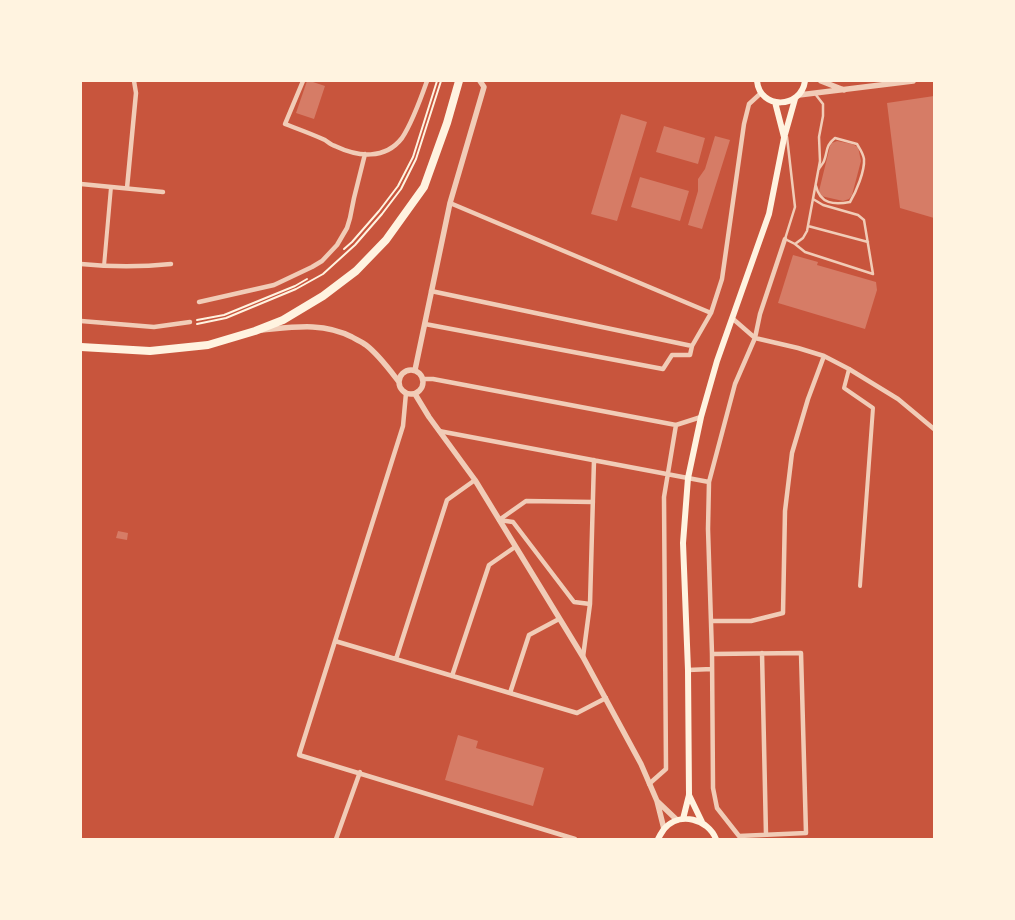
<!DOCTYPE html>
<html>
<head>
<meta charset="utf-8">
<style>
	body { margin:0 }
	#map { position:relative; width:1015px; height:920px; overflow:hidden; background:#c8553d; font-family:Inter,sans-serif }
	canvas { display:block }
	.frame { position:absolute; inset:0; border:82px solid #fff3e0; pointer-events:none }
</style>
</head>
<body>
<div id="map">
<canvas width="1015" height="920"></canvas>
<div class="frame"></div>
</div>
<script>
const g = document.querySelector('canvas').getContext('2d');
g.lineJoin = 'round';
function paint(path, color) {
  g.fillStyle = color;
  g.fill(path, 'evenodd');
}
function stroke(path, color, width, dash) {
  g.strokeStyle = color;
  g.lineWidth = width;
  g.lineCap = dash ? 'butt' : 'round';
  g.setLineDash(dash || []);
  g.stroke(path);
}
const building = new Path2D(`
	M307 81H314L313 82 325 86 314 119 296 113Z
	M934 96V218L900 208 887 103Z
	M621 114 647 122 617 221 591 214Z
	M664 126 705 138 698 164 656 152Z
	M715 136 730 140 702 229 688 225 698 191V179L705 169Z
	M837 141 852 144 858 147 861 161 852 195 849 199 843 201 821 196 819 191 830 146 832 143Z
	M640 177 689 191 680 221 631 207Z
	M793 255 818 262 817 265 876 282 877 290 865 329 778 303Z
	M118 531 128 533 127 540 116 538Z
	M458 735 478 741 476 748 544 768 533 806 445 780Z`);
const path = new Path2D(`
	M344 249 352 242 379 211 398 186 413 157 437 81
	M197 320 224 315 295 286 307 279
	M197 324 226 318 296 289 323 274 355 245 382 214 401 189 416 159 441 81`);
const service = new Path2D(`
	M787 137 795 207 785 239 795 244 805 252 873 274 864 220 858 215 823 205 813 199
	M816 186C820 204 834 205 850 202 856 192 865 171 864 159 863 153 860 149 857 144L835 138C825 146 828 151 824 161 824 162 819 168 819 169
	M808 226 868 242
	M795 244 803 238 807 231 820 161 819 137 823 116V104L816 95`);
const pedestrian = new Path2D(`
	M104 266 111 187
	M849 369 844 388 873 408 860 586`);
const minor = new Path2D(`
	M303 81 285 124C298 129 312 134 325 140 328 142 331 145 335 146 358 157 385 160 402 138 412 123 421 98 427 81
	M81 184 163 192
	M127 188 136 93 134 81
	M450 203 711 313
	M81 264C112 267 141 267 171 264
	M431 291 692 346
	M199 302 274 285 312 267 322 261 337 245 347 228 350 218 354 198 365 154
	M732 318 755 338 798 348 824 356 849 369 898 399 934 429
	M81 321 154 327 190 322
	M425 324 663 369 672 355H690L692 346 711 313 722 279 744 124 749 104 761 93
	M423 379H433L676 425
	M406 393 403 426 299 755 575 839
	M439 431 709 482
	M499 520 513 522 574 602 590 604
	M499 520 526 501 593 502
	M711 621H751L783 613 785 511 792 453 808 399 824 356
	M335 641 577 713 606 698
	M762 653 766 835
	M712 654 801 653 806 833 739 836 717 808 713 788 712 654 708 529 709 482 735 384 755 338 760 314 785 239
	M583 657 590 604 594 460
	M396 659 447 500 475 480
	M688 670 712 669
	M452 676 489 565 515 547
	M510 693 529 635 559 619
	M649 784 666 769 664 497 676 425 701 417
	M336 839 360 772`);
const tertiary = new Path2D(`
	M821 81 844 90
	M799 95 913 81
	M262 330C294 327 323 322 352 337 357 340 362 342 366 345 379 355 389 369 399 382
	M415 370 450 203 484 87 480 81
	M399 382a12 12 0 1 1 24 0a12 12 0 1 1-24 0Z
	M415 394 429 417 475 480 583 657 641 764 657 801 664 829
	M657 801 677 820`);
const secondary = new Path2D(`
	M757 81C760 110 801 109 805 81
	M775 102 784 137
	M689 795 702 822
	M683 819 689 795 688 670 683 543 688 478 701 417 717 361 769 214 784 138 795 99
	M658 839C660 835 662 832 664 829 680 811 708 819 716 839`);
const trunk = new Path2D(`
	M81 347 150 351 208 345 255 331 283 320 323 296 356 271 386 240 424 187 447 123 459 81`);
paint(building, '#d67c66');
stroke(path, '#fff3e0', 2);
stroke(service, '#f1ccb7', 2.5);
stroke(pedestrian, '#f1ccb7', 4);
stroke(minor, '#f1ccb7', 4.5);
stroke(tertiary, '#f1ccb7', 5.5);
stroke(secondary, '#fff3e0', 6);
stroke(trunk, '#fff3e0', 8);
</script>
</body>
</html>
